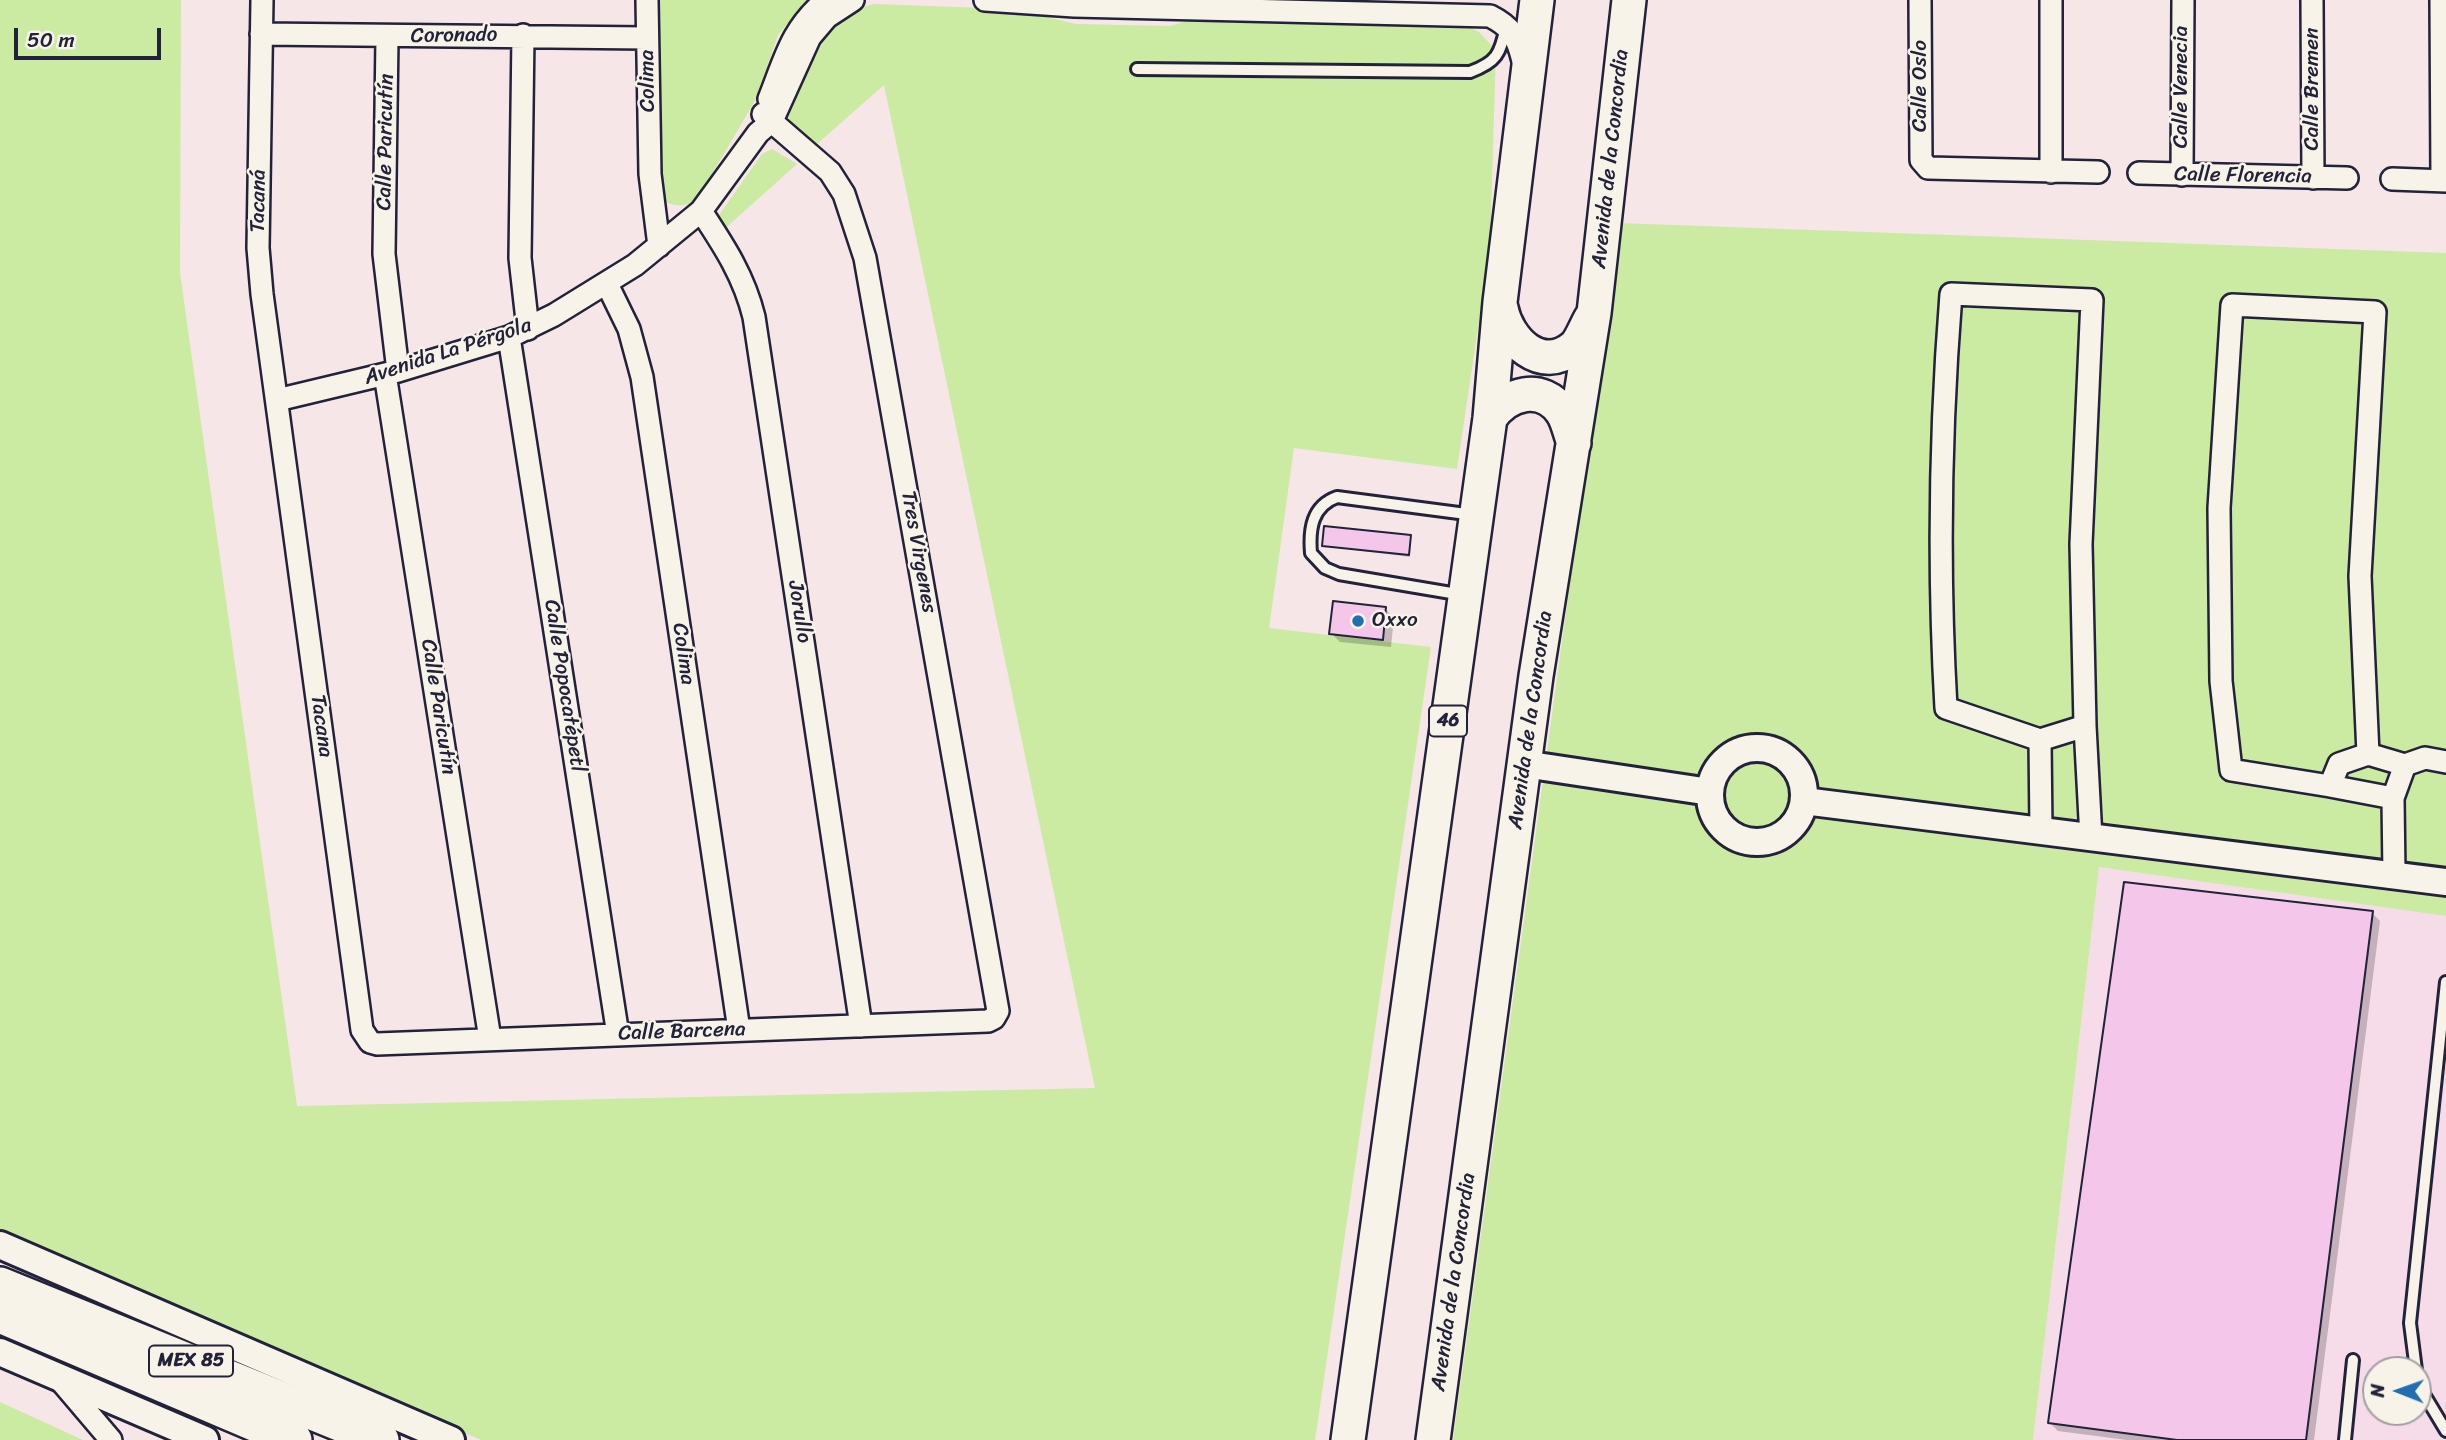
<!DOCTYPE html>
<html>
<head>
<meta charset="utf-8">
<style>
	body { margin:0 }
	#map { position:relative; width:2446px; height:1440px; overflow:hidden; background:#f6e6e8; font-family:Sriracha,sans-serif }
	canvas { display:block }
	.north { position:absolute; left:2362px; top:1356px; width:70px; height:70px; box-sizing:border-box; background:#f7f3e8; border:2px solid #a29fa3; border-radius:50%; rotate:271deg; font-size:19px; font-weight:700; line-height:28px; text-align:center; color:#22223b }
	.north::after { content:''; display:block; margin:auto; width:24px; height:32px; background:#1f6fb2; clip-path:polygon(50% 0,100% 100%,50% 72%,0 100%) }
	.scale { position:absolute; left:14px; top:28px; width:147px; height:32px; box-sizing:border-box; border:4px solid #22223b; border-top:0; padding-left:9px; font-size:21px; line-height:24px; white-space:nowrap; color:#22223b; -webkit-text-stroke:5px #f7f3e8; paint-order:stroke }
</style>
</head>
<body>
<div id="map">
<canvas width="2446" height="1440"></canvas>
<div class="north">N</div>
<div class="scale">50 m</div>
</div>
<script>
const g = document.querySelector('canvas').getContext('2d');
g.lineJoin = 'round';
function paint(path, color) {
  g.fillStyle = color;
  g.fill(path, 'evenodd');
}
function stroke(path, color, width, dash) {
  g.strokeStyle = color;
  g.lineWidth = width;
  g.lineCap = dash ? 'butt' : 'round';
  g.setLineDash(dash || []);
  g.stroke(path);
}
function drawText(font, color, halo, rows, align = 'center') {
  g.font = font + ' Sriracha,sans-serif';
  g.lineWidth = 5;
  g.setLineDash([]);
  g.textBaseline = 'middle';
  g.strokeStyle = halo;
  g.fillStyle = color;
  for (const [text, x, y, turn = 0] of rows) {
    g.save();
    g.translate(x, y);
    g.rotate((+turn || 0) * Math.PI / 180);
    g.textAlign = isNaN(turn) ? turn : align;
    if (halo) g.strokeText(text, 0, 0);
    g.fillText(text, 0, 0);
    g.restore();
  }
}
const built = new Path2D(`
	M2099 867 2446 916V1440H2033ZM2376 1370H2418V1412H2376Z`);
const green = new Path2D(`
	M0 0H181L180 273 297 1106 1095 1088 884 85 817 144 787 122 786 111C806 62 816 15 875 4L1013 9 1076 24 1170 26 1210 14 1457 21 1479 32 1496 50 1490 247 1457 469 1294 448 1269 628 1431 647 1315 1440H481L0 1232Z
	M659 0H808L778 35 756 99 695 203C679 206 671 208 659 196Z
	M772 149 797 164 721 232 719 215 762 154Z
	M1619 223 2446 253V916L2099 867 2033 1440H1453Z
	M0 1402 83 1440H0Z`);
const shadow = new Path2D(`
	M1410 537V557L1324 546Z
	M1385 609 1394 617 1391 647 1340 642 1331 633Z
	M2372 913 2380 921 2314 1440H2127L2058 1431 2050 1423Z`);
const building = new Path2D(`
	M1324 526 1411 535 1409 555 1322 546Z
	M1333 601 1386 607 1383 640 1329 634Z
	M2124 882 2373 911 2306 1440H2177L2048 1423Z`);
const service = new Path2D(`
	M1137 69 1470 72C1497 62 1500 54 1506 27
	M1463 595 1339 574 1325 568 1311 553C1309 529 1312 506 1337 497L1474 515
	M2416 1370 2410 1323 2446 982
	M2418 1377 2422 1391 2446 1431
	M2345 1440 2353 1360`);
const minor = new Path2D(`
	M262 0 258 248 262 294 362 1030 370 1042 377 1044 988 1021 994 1018 998 1011 865 258 844 194 830 172 763 114
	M647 0 650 174 659 246
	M985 0 1074 6 1490 16C1512 27 1517 37 1523 61
	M1920 0 1921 160 1928 168 2098 172
	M2312 0 2313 178
	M2441 0 2442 181
	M261 34 647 38
	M523 35 520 258 528 329
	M387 38 384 254 398 371
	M769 99C785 59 791 29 826 0
	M2051 172V0
	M2139 173 2347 178
	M2182 175 2183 0
	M2392 179 2446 181
	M701 211C724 246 744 276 754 317L861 1026
	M607 284 629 329 642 377 739 1030
	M509 337 618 1035
	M385 374 490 1039
	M277 400 398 371 509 337 554 315 635 265 701 211 758 133 772 121 810 37 827 17 853 0
	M2040 740 1946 708C1938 570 1940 432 1951 294L2092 300 2081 544 2085 726
	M2330 786 2231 770 2221 681 2219 508 2232 305 2375 312 2360 576 2368 754
	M2393 798 2330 786 2339 764 2368 754 2405 765
	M2041 831 2040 740 2085 726 2091 838
	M2394 875 2393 798 2405 765 2425 758 2446 762
	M60 1380 111 1440`);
const tertiary = new Path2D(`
	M1710 795a47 47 0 1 1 94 0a47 47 0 1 1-94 0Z
	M1524 764 1710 792
	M1804 801 2446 882
	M0 1245 451 1440
	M0 1352 205 1440`);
const primary = new Path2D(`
	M1501 308C1507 340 1541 375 1574 347 1581 341 1586 326 1591 318
	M1490 418C1507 393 1542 383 1562 412 1568 421 1570 433 1574 443
	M1348 1440 1490 418 1500 302 1537 0
	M1433 1440 1536 676 1594 313 1629 0`);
const trunk = new Path2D(`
	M0 1285 381 1440
	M0 1315 294 1440`);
const markers = [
	[1358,621,7,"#1f6fb2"]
];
const shields = [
	[1448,721,38],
	[191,1361,84]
];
const shieldNames = [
	["46",1448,721],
	["MEX 85",191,1361]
];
const streetNames = [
	["Coronado",454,36,-1],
	["Colima",648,81,-91],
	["Calle Oslo",1921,86,-90],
	["Calle Venecia",2182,87,-90],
	["Calle Bremen",2313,89,-90],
	["Calle Paricutín",386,142,-89],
	["Avenida de la Concordia",1611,159,-84],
	["Calle Florencia",2243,176,1],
	["Tacaná",259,201,-89],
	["Avenida La Pérgola",448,352,-18],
	["Tres Virgenes",918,552,80],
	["Jorullo",799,612,81],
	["Colima",683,654,82],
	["Calle Popocatépetl",564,686,81],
	["Calle Paricutín",438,707,81],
	["Avenida de la Concordia",1531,720,-82],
	["Tacana",321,726,82],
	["Calle Barcena",682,1032,-2],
	["Avenida de la Concordia",1454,1282,-82]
];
const poiNames = [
	["Oxxo",1372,621]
];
paint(built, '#f5dce8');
paint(green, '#cbeaa2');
paint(shadow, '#0003');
paint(building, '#f4c6e9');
stroke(building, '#22223b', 2);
stroke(service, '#22223b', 16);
stroke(minor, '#22223b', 26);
stroke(tertiary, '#22223b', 32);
stroke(primary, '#22223b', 38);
stroke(trunk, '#22223b', 40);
stroke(service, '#f7f3e8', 10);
stroke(minor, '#f7f3e8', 21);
stroke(tertiary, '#f7f3e8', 26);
stroke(primary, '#f7f3e8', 33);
stroke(trunk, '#f7f3e8', 35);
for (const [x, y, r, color] of markers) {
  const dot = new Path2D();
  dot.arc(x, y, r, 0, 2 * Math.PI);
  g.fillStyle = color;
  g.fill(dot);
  stroke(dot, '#f7f3e8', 2.5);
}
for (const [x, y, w] of shields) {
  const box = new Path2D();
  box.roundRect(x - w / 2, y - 15.5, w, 31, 5);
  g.fillStyle = '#f7f3e8';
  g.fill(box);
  stroke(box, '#22223b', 2);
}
drawText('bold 19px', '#22223b', null, shieldNames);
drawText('21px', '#22223b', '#f7f3e8', streetNames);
drawText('21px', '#22223b', '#f7f3e8', poiNames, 'left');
</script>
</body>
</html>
